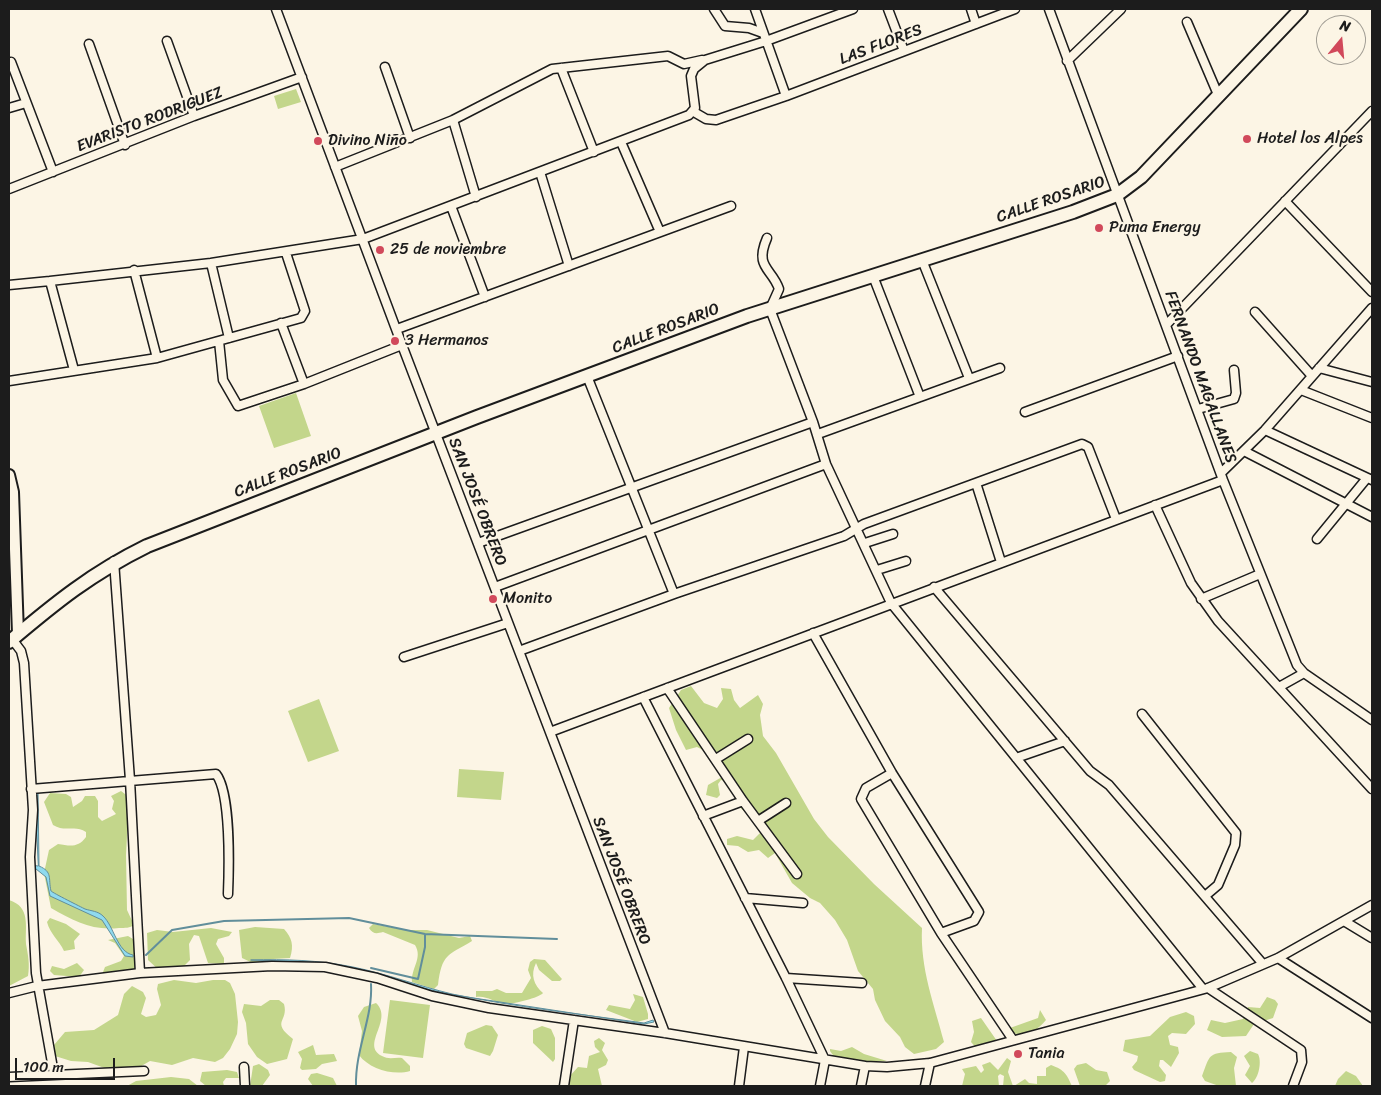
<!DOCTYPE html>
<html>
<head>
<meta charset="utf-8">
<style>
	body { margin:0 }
	#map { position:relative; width:1381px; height:1095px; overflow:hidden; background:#fcf5e5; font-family:Sriracha,sans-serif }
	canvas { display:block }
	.frame { position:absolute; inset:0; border:10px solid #1c1c1c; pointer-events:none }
	.north { position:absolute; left:1316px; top:15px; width:50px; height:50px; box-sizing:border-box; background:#fcf5e5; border:1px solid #a29e95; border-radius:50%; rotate:17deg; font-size:14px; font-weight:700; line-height:20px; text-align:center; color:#1c1c1c }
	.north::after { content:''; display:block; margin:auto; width:18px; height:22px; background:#d1495b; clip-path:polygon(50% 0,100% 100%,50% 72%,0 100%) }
	.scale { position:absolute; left:15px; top:1058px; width:100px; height:22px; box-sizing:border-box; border:2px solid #1c1c1c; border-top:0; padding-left:6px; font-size:15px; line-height:18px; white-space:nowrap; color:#1c1c1c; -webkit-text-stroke:4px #fcf5e5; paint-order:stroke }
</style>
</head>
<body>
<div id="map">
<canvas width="1381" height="1095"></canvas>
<div class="frame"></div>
<div class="north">N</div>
<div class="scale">100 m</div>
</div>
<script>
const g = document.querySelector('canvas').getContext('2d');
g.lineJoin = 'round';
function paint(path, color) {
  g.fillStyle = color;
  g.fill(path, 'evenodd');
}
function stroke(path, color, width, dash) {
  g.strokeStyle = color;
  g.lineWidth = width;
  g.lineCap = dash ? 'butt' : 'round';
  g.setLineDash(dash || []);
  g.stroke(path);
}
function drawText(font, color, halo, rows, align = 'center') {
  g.font = font + ' Sriracha,sans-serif';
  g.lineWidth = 4.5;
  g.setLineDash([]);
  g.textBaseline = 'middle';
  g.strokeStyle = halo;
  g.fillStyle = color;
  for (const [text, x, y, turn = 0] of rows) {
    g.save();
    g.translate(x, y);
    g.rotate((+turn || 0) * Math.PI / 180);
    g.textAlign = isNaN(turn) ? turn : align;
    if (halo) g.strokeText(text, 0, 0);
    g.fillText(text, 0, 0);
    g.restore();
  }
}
const green = new Path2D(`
	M296 89 301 102 278 109 274 96Z
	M296 393 311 436 274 448 259 406Z
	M691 686 704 703 717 708 723 699 721 688 731 689 734 700 740 708 758 695 763 704 760 715 763 736 776 753 814 819 828 837 874 884 922 928C920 968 934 1004 944 1042L936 1049 914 1054 905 1047 900 1037 885 1021 875 1000 873 989 858 971 847 940 835 920 820 903 810 898 792 883 775 853 768 858 759 850 748 852 738 846 727 845V839L737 836 753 840 761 832 762 827 736 804 734 799 743 793 737 783 721 780 718 784 720 795 717 798 706 795 708 785 722 777 715 756 697 747 686 750 676 730 669 708 681 690Z
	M319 699 339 751 308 762 288 711Z
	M459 769 504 772 501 800 457 797Z
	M121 791 129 797 126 855 127 910 134 925C130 928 125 928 119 928 92 931 74 921 51 908L44 873 49 850 58 844C70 846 78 848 86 837V832C75 824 66 833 53 825L44 802 50 793 66 794 71 797 73 807 82 801 85 796H95L98 801V817L102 821 116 814 112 809 114 801 111 796Z
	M9 900C31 907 25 926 26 944 28 955 30 964 28 976L9 986Z
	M50 918 66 924 80 934 74 941 75 949 64 951C59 940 50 934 47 922Z
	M373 924 405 930H427L459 938 470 936 472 941C447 956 442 954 438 985L434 989 412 982C411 968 423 958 415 945L383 932C376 934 373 934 369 928Z
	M255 927 284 929C292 938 294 945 290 958L273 959 257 965 242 958 239 930Z
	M211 928 232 932 229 936 218 939 216 944 224 958V964L208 963 199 936 194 935 189 944 190 960 183 967 161 972 148 960 147 933 157 930 173 932Z
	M128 936 133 939 139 966C127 974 117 977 103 972L105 967 121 961 124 956 115 943 108 940Z
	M534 959 545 960 562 979 560 981H552L539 970 536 963C530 975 534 985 543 993 539 998 510 1005 504 1004 494 1002 486 995 476 997V991H492L497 989 506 993H522L531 978 528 970 530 962Z
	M77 963 84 970 79 977 54 975 50 971 52 966 64 969Z
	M174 980 196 983 213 980H225L230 983 235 994 238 1022 237 1034 230 1049 223 1058 215 1062 193 1058 172 1065 150 1061 136 1069 110 1070 88 1062 71 1061 55 1056 54 1045 65 1032 94 1030 118 1015 124 994 132 986 143 992 146 998 141 1014 146 1017 156 1015 161 1005 157 989 158 984Z
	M633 994 643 997 648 1014V1019L637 1022 606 1010 609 1005 630 1009 635 1000Z
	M1267 997 1275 1000 1278 1004 1273 1018 1254 1024 1246 1036 1222 1037 1207 1030 1211 1020 1225 1023 1243 1019 1248 1007 1260 1008Z
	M270 1000H279L284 1004C289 1022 270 1021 293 1039L287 1059 267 1064 257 1057 248 1044 246 1023 242 1012 244 1004 261 1006Z
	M390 1000 430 1005 423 1058 383 1053Z
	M376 1003C394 1020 360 1045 382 1056 389 1060 395 1057 402 1058L410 1066V1071C394 1076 369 1069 359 1055L362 1031 358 1016 364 1007Z
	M1040 1010 1046 1020C1035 1033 1024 1038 1007 1031L1004 1023 1010 1028 1038 1018Z
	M1186 1012 1194 1016 1195 1024 1186 1034 1172 1033 1168 1036 1170 1045 1178 1047 1179 1053 1171 1067 1163 1060H1160L1159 1066 1166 1075 1165 1081 1160 1082 1134 1070 1132 1067 1137 1061 1138 1056 1123 1051 1125 1040 1150 1036 1170 1017Z
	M981 1018 997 1041 978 1050 971 1042 974 1032 972 1021Z
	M486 1025 492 1026 498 1035 493 1051 490 1056 466 1048 464 1044 467 1033Z
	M542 1026 551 1029 555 1038V1059L553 1062 533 1043V1030Z
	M599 1038 605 1043 602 1050 608 1060 606 1065 598 1069 602 1086H566L569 1077 578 1067 587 1068 589 1056 600 1052 595 1047 594 1041Z
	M313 1045 316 1055 334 1054 337 1061 322 1064 316 1069 302 1070 300 1068 302 1059 298 1052Z
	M852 1047 864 1054 887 1061 853 1062 835 1058 830 1051V1049L841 1051Z
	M1250 1051 1258 1054C1262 1061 1259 1078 1252 1083L1245 1075 1250 1066 1244 1056Z
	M1231 1052 1237 1057 1234 1068 1236 1086H1219L1205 1081 1202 1076C1210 1055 1208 1053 1231 1052Z
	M1007 1058 1011 1061 1008 1072 1013 1086H1003L1004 1076 1000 1074 998 1076 999 1086H962L965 1074 962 1069 976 1066 981 1073 984 1070 982 1065 990 1062 998 1070Z
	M1086 1063 1096 1070 1107 1072 1110 1081 1105 1086H1080L1074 1069 1077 1065Z
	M259 1064 268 1070 270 1075 262 1086H250L253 1066Z
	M1051 1065C1065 1070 1067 1075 1072 1086H1014L1025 1079 1029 1083 1037 1084V1076H1046V1068Z
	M227 1070 237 1072 239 1078H226L223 1082 224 1086H206L200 1081 202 1072Z
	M1346 1071 1356 1076 1363 1086H1335L1338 1079Z
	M317 1073 333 1078 337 1086H313L308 1079 311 1074Z
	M171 1077 189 1079 198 1086H127L136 1081Z`);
const water = new Path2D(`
	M35 790H38L39 866C53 872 48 878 51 891 53 893 81 907 85 909 91 911 98 911 103 916 114 926 117 952 133 955V957L125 956 102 920 50 896 46 877 31 865 38 866Z
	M251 960C285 959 319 960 353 967 387 974 419 986 452 994 515 1007 580 1014 644 1023L653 1020 654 1022 644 1024 454 995 408 985 367 971 323 963Z`);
const stream = new Path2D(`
	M146 955 172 930 224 921 349 918 425 934 557 939
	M371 968 418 979 425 947V935
	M356 1086C355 1049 373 1018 371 984`);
const minor = new Path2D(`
	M276 9 402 345 665 1033
	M714 9 725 26 749 28 763 33
	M755 9 786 96
	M888 9 904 51
	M971 9 976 24
	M1049 9 1223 480 1297 665 1304 673 1372 720
	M1187 22 1219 97
	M167 41 194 116
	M89 44 125 145
	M1067 61 1121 9
	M11 62 53 172
	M385 67 410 138
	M561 68 594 152
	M9 108 26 103
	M694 112 706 119 716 120 786 96 1015 9
	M453 120 476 197
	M621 142 660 232
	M335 167 453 120 552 69 668 56 684 64 702 60
	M540 172 569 266
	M9 189 194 116 302 77
	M1285 201 1372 292
	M451 206 485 297
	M767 238C754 268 772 268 779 289L770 309 813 422 826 464 891 603 1203 989
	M922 260 969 378
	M211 263 229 338
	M134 270 157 358
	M873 276 920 397
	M50 281 211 263 363 239 689 115 695 108 691 76 694 69 705 60 766 41 853 9
	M9 285 50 281 74 370
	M1255 312 1312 376
	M281 323 304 384
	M1167 324 1372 111
	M397 329 731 206
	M219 341 223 380 238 406 304 384 402 345
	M1319 368 1372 382
	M587 376 674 594
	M9 381 157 358 301 318 305 311 286 253
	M1301 390 1372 418
	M1198 409 1234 399 1236 393 1234 370
	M1025 412 1178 356
	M1265 430 1372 480
	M818 434 1000 368
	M1244 451 1372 517
	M1221 473 1265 430 1372 308
	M976 483 1001 562
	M1155 505 1191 583 1218 621 1372 789
	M1317 539 1367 478
	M478 543 813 422
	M865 543 893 534
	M114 561 130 780 140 973
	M877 570 906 561
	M495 587 826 464
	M934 587 1090 771 1109 785 1263 964
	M1201 599 1260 574
	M813 633 892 773 979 912 974 921 941 933
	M12 639 21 651 24 663 33 810 30 857 36 973 54 1074
	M519 651 674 594 844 536 864 524 1082 444 1088 447 1116 519
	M404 657 508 623
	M1279 687 1304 673
	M667 688 743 801 797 874
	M643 697 786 978 825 1060 820 1086
	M1142 714 1236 833 1235 845 1218 885 1205 896
	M550 732 1223 480
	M1016 758 1065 741
	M716 759 748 739
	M892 773 866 788 861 799 941 933 1013 1040
	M31 789 216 774C231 793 229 869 228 894
	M703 816 743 801
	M758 821 786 803
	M745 898 803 903
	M1344 921 1372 938
	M1278 958 1372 1018
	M786 978 862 983
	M1208 988 1301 1050 1302 1062 1293 1086
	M9 993 37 986 140 973 272 966 325 967 377 978 432 996 489 1008 665 1033 865 1066 887 1067 930 1063 1208 988 1278 958 1372 905
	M244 1067 245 1086
	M9 1077 144 1071
	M564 1086 574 1020
	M739 1086 744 1047
	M861 1086 865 1066
	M925 1086 930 1063`);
const tertiary = new Path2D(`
	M9 475 13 492 18 634`);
const primary = new Path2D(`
	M9 642C55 603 92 573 147 546L477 417 747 316 1073 212 1117 195 1141 177 1301 9`);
const markers = [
	[1247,139,5,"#d1495b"],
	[318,141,5,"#d1495b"],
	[1099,228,5,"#d1495b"],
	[380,250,5,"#d1495b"],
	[395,341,5,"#d1495b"],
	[493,599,5,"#d1495b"],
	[1018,1054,5,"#d1495b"]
];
const streetNames = [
	["LAS FLORES",881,45,-21],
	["EVARISTO RODRIGUEZ",150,120,-21],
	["CALLE ROSARIO",1051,200,-19],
	["CALLE ROSARIO",666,329,-21],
	["FERNANDO MAGALLANES",1200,377,70],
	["CALLE ROSARIO",288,473,-21],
	["SAN JOSÉ OBRERO",477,502,69],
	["SAN JOSÉ OBRERO",621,881,69]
];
const poiNames = [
	["Hotel los Alpes",1257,139],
	["Divino Niño",328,141],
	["Puma Energy",1109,228],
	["25 de noviembre",390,250],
	["3 Hermanos",405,341],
	["Monito",503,599],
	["Tania",1028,1054]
];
paint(green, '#c3d68b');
paint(water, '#8fdaef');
stroke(water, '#618e9b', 1);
stroke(stream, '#618e9b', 2);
stroke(minor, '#1c1c1c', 11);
stroke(tertiary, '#1c1c1c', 14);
stroke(primary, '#1c1c1c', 16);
stroke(minor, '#fcf5e5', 8);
stroke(tertiary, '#fcf5e5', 10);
stroke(primary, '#fcf5e5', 12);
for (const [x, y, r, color] of markers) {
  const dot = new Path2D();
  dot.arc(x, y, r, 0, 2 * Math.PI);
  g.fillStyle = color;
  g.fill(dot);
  stroke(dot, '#fcf5e5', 2);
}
drawText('16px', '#1c1c1c', '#fcf5e5', streetNames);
drawText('16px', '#1c1c1c', '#fcf5e5', poiNames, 'left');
</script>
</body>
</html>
